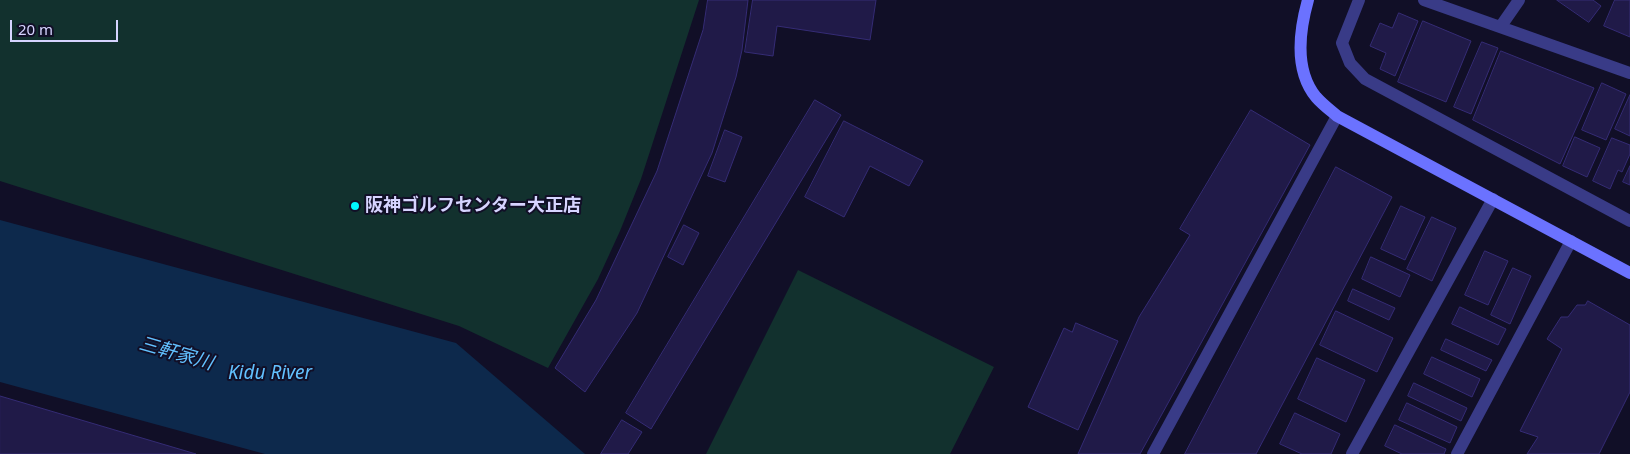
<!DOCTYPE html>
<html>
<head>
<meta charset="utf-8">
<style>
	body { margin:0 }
	#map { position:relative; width:1630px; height:454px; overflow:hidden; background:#110f27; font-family:"Noto Sans",sans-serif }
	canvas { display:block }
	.scale { position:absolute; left:10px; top:20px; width:108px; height:22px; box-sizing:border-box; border:2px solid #d6d4ff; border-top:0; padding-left:6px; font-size:15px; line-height:18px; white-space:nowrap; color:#d6d4ff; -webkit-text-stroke:4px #110f27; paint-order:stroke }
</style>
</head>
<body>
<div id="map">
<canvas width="1630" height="454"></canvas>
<div class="scale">20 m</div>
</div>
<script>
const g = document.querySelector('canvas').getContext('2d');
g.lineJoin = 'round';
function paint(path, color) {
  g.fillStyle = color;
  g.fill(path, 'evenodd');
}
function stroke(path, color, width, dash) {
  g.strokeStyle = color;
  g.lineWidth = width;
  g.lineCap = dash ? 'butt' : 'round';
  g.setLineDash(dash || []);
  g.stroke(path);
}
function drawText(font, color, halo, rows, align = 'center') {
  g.font = font + ' "Noto Sans","Noto Sans JP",sans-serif';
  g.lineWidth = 4;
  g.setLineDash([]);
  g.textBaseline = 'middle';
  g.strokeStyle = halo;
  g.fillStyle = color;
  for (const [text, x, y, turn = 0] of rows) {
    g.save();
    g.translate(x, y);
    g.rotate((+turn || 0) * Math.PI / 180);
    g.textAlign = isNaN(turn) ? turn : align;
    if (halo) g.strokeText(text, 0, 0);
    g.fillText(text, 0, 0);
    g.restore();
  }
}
const green = new Path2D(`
	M0 0H699L641 179 620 231 598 279 548 368 459 326 0 181Z
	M798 270 994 367 950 454H706Z`);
const water = new Path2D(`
	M0 220 456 343 585 454H265L0 382Z`);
const building = new Path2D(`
	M708 0H748L742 50 736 77 712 153 637 313 585 392 555 368 596 300 657 171 703 30Z
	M753 0H876L870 40 777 26 773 56 745 52Z
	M1557 0H1593L1601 6 1589 22Z
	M1615 0H1630V37L1604 26Z
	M1399 13 1418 21 1395 76 1380 69 1386 53 1370 46 1380 23 1392 28Z
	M1423 21 1471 41 1446 102 1398 82Z
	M1482 42 1498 48 1471 114 1454 107Z
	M1501 51 1594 88 1560 164 1473 120Z
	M1602 83 1626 94 1606 140 1582 130Z
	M1630 95V136L1615 129Z
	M815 100 841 115 651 429 626 413Z
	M1251 110 1310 145 1140 454H1078L1139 317 1190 235 1180 229Z
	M844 121 923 161 909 186 870 166 844 217 805 197Z
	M725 130 742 137 725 182 708 176Z
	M1575 137 1600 148 1587 177 1563 166Z
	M1612 138 1630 145V154L1622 172 1618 170 1610 189 1593 181Z
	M1630 166V185L1623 182Z
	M1336 167 1392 197 1256 454H1185Z
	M1401 206 1425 217 1405 260 1381 249Z
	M1432 217 1456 228 1432 281 1407 269Z
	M684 225 699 233 683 265 668 257Z
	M1485 251 1508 261 1488 305 1465 295Z
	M1371 257 1410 275 1400 297 1362 279Z
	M1513 268 1531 276 1510 324 1491 315Z
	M1353 289 1395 308 1389 320 1348 301Z
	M1588 301 1630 325V392L1599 454H1527L1538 437 1520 431 1562 349 1547 339 1561 317H1568L1577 305H1585Z
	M1460 307 1506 329 1498 345 1452 324Z
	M1336 311 1393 338 1377 372 1320 345Z
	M1076 323 1118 341 1078 430 1028 407 1064 328 1072 332Z
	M1446 339 1492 360 1486 371 1441 350Z
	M1432 357 1480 379 1472 397 1424 374Z
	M1317 358 1365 380 1346 422 1298 399Z
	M1414 383 1467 408 1461 421 1408 396Z
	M0 396 196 454H0Z
	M1407 403 1457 427 1450 443 1399 420Z
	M1295 413 1340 434 1331 454H1302L1280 444Z
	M622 420 642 432 628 454H601Z
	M1395 425 1446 449 1444 454H1402L1385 446Z`);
const street = new Path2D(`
	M1359 0 1342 43 1350 63 1365 79 1630 221
	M1424 0 1630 73
	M1501 26 1519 0
	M1153 454 1337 116
	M1352 454 1493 199
	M1457 454 1571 241`);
const secondary = new Path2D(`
	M1308 0C1299 32 1294 70 1316 97 1322 104 1330 110 1337 116L1630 273`);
const markers = [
	[355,206,5,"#00f7ff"]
];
const poiNames = [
	["阪神ゴルフセンター大正店",365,206]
];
const waterNames = [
	["三軒家川",176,354,16],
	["Kidu River",270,374]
];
paint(green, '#12312e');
paint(water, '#0d294c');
paint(building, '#201a48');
stroke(building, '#352c75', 1);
stroke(street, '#393b87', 12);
stroke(secondary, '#6b72ff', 12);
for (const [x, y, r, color] of markers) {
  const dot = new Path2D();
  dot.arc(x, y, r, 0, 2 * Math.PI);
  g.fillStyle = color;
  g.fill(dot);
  stroke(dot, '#110f27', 2);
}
drawText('bold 18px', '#d6d4ff', '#110f27', poiNames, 'left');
drawText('italic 19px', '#62c1ff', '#110f27', waterNames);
</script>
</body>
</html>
